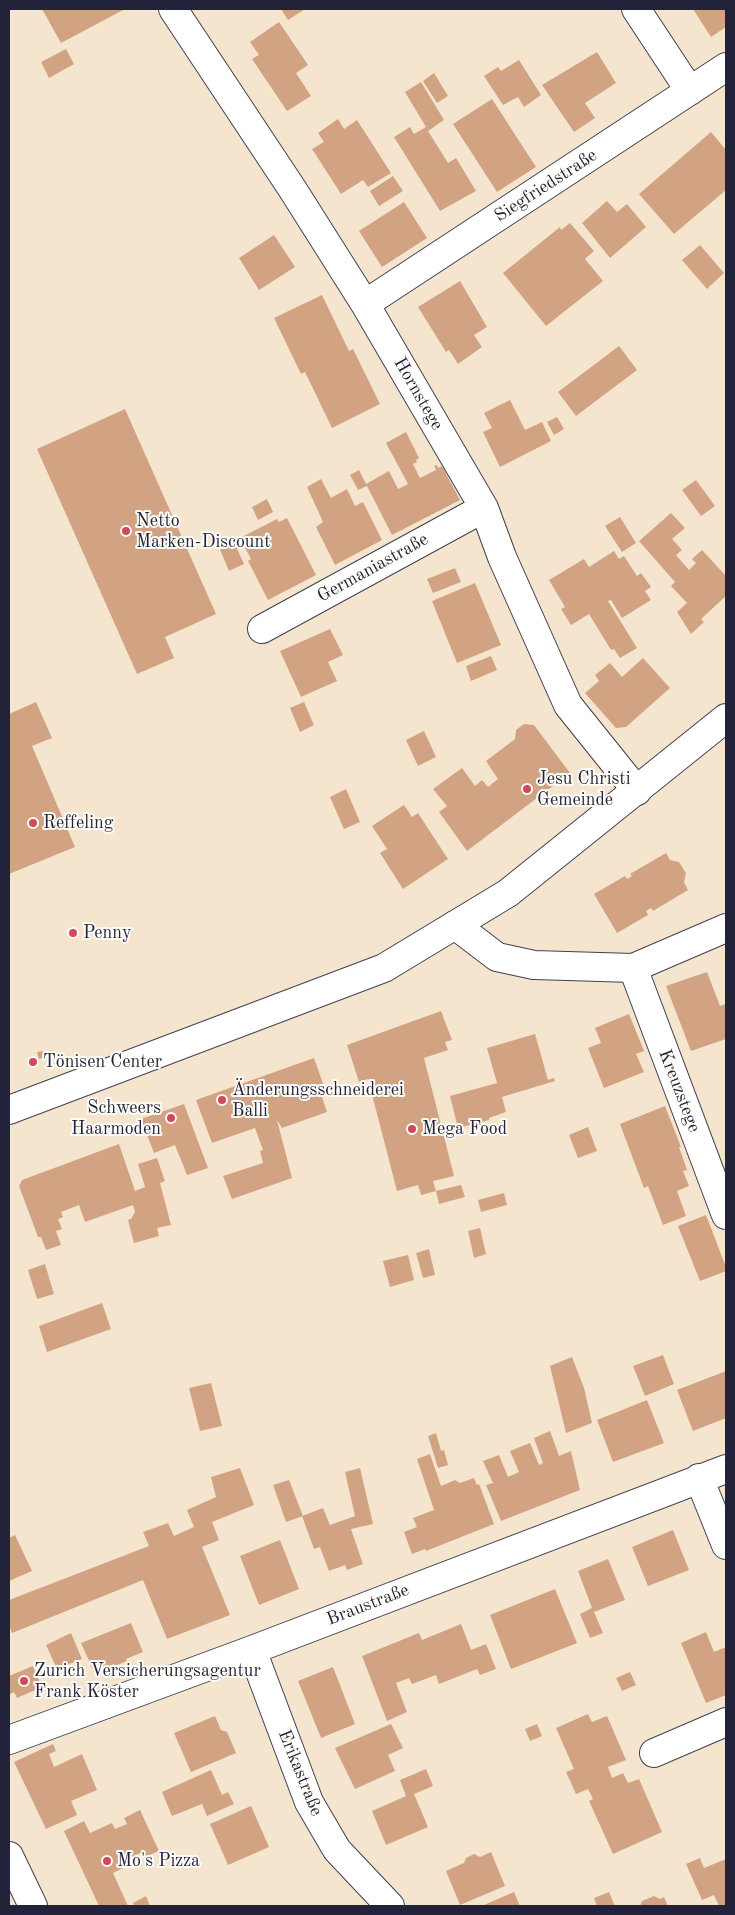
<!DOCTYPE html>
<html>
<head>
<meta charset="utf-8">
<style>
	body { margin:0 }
	#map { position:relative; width:735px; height:1915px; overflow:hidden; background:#f6e5ce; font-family:"Old Standard TT",serif }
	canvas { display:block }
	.frame { position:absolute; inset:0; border:10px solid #22223b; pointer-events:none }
</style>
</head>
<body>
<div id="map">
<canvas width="735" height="1915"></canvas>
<div class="frame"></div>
</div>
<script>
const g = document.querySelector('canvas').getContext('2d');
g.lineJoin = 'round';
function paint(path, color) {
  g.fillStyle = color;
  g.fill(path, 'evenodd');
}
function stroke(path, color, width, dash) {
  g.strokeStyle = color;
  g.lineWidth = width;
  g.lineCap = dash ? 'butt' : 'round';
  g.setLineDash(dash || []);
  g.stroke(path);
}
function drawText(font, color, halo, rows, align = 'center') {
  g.font = font + ' "Old Standard TT",serif';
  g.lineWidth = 4;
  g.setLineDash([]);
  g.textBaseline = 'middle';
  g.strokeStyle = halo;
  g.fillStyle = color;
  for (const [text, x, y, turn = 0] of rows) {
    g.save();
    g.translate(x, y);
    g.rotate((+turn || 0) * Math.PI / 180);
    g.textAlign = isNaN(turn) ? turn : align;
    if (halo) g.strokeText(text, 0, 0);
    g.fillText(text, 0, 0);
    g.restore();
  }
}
const building = new Path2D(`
	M42 9H125L61 43Z
	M281 9H305L288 20Z
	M693 9H726V27L711 37Z
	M279 22 308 65 296 73 311 96 287 111 252 59 259 55 250 42Z
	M66 49 74 64 49 78 41 62Z
	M597 52 616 83 585 103 595 118 574 132 542 85Z
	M519 60 541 95 524 107 518 97 503 105 484 76 498 67 501 71Z
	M434 73 448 96 437 103 423 81Z
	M421 82 444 120 428 131 448 163 456 158 476 191 440 211 394 137 410 127 414 134 426 127 405 92Z
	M492 99 536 167 497 192 453 124Z
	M338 119 344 129 357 120 391 173 368 187 363 180 341 194 312 149 324 142 318 133Z
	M711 132 726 150V190L674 234 639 194Z
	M393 176 403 191 379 206 370 191Z
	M607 201 617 212 627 204 646 227 610 258 582 223Z
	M404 202 427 238 382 267 359 231Z
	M570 223 594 251 585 259 603 281 546 326 503 273 560 227 561 230Z
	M274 235 295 267 259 290 239 258Z
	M700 245 724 273 707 289 682 260Z
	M460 281 487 327 474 335 482 347 458 364 449 350 446 352 418 307Z
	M322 295 349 351 353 349 380 404 332 428 305 372 301 374 274 318Z
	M619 346 637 370 576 416 558 392Z
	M510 400 525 430 542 422 551 441 500 467 483 432 492 428 484 413Z
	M125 409 216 614 165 637 174 658 137 674 37 449Z
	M557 417 564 429 554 435 547 422Z
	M406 432 419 458 416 460 417 462 413 464 420 478 436 470 434 466 437 465 438 468 442 466 460 500 392 535 367 486 358 490 350 475 359 470 366 484 389 471 398 489 408 484 386 443Z
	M321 479 331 498 347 489 355 506 363 502 382 540 335 565 316 527 323 522 307 487Z
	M696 480 715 506 701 516 682 490Z
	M267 499 273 512 258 520 252 507Z
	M671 513 685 528 672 539 682 550 676 555 689 570 696 563 692 559 702 550 726 576V596L701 619 704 622 691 634 677 612 687 603 671 586 675 582 639 541Z
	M620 517 636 543 622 552 605 526Z
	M287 518 316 575 268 600 248 561 251 559 240 538 277 519 279 522Z
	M233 540 244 564 229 571 219 547Z
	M614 551 619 559 624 556 637 576 641 573 651 587 645 591 651 600 622 618 611 600 608 601 637 648 620 658 614 649 611 650 589 614 571 625 561 609 565 607 549 580 584 559 589 567Z
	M455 568 461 582 433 593 427 579Z
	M475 583 501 645 457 663 432 601Z
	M330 629 343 655 328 662 337 681 301 697 280 651Z
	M491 656 497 670 471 681 466 666Z
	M643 658 670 688 626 727 616 728 585 693 599 681 595 675 610 663 622 677Z
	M36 702 52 738 32 746 75 847 9 874V714Z
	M304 702 314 725 300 732 290 708Z
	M524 724 534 725 570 773 467 851 439 812 447 806 433 789 462 768 475 786 482 780 488 787 498 779 486 761 515 739 516 730Z
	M424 731 436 757 418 766 406 740Z
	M346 789 360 822 344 829 330 797Z
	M404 805 412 817 418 813 448 859 403 889 380 853 387 849 372 826Z
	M666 853 670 860 679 862 686 873 684 882 688 890 653 911 651 908 646 911 648 915 617 933 594 894 625 876 627 879 632 876 630 874Z
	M707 972 720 1006 726 1004V1039L691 1051 666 986Z
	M441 1011 452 1040 445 1042 448 1050 424 1058 454 1176 433 1181 436 1191 421 1195 418 1185 397 1191 368 1079 359 1082 347 1045Z
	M629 1014 644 1051 636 1054 644 1072 604 1088 588 1048 601 1043 595 1028Z
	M535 1034 548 1080 554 1078 555 1081 502 1097 506 1112 489 1118V1120L458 1128 450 1096 497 1083 487 1048Z
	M43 1051 45 1057 39 1059 37 1052Z
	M314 1058 326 1092 321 1094 327 1112 282 1128 277 1120 292 1178 232 1199 223 1176 263 1163 260 1151 263 1150 255 1128 212 1143 196 1100Z
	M184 1104 208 1168 187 1175 175 1145 154 1153 141 1119Z
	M665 1106 681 1147H679L687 1170 683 1171 689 1186 677 1191 686 1216 663 1225 648 1186 644 1188 620 1124Z
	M588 1127 597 1151 578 1158 569 1135Z
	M119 1144 135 1191 145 1187 138 1164 157 1158 165 1181 160 1183 171 1225 157 1228 159 1236 134 1243 128 1220 131 1219 135 1212 133 1205 85 1222 79 1205 61 1212 63 1217 58 1219 62 1229 56 1231 61 1245 46 1250 41 1237H38L19 1186 22 1180Z
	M461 1185 465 1197 439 1204 436 1191Z
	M504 1193 507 1205 481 1212 478 1200Z
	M706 1215 726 1267V1271L700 1281 678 1226Z
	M480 1228 486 1254 474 1258 468 1231Z
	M429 1249 435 1275 423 1278 416 1253Z
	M408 1255 414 1280 390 1287 383 1261Z
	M45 1264 54 1294 37 1299 28 1270Z
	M102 1303 111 1329 47 1352 39 1326Z
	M663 1355 674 1384 645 1396 633 1366Z
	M572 1357 584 1388 592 1423 566 1433 550 1366Z
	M726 1371V1418L693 1431 677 1390Z
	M211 1383 222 1426 200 1431 189 1388Z
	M647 1400 664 1443 613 1462 597 1420Z
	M550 1431 559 1456 571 1451 580 1490 501 1521 486 1485 493 1483 483 1461 499 1455 508 1477 519 1472 510 1451 530 1443 539 1465 543 1463 534 1438Z
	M436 1433 441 1451 444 1450 448 1465 438 1468 428 1436Z
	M430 1454 441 1486 455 1480 460 1483 474 1478 477 1485 479 1484 494 1524 426 1551 425 1549 412 1554 404 1532 417 1527 413 1518 434 1510 417 1459Z
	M240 1468 254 1505 212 1522 219 1540 202 1547 230 1615 167 1639 143 1580 12 1633 9 1625V1600L149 1546 143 1532 168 1523 174 1536 194 1527 187 1510 216 1497 211 1477Z
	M360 1468 373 1524 351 1529 363 1564 347 1570 345 1565 329 1571 320 1547 314 1549 302 1516 323 1508 330 1525 355 1516 345 1472Z
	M289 1480 303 1516 286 1522 273 1485Z
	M673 1530 689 1570 648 1586 632 1547Z
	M15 1535 32 1571 9 1581V1538Z
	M280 1540 299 1589 259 1605 240 1556Z
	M608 1559 625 1600 594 1612 603 1633 590 1638 580 1614 592 1608 578 1571Z
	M555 1589 577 1643 511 1669 490 1615Z
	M131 1623 143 1652 126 1659 127 1661 115 1666 114 1664 94 1672 81 1643Z
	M461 1624 471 1650 486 1644 496 1669 480 1675 477 1669 439 1684 436 1675 412 1684 409 1678 396 1683 407 1712 387 1721 362 1656 419 1633 422 1640Z
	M706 1632 714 1652 726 1647V1695L706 1703 681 1643Z
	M71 1633 82 1659 57 1669 46 1645Z
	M33 1666 42 1687 17 1698 14 1692 9 1695V1676Z
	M333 1667 355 1724 321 1738 298 1681Z
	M630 1672 636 1685 622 1691 616 1678Z
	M588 1714 592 1722 607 1716 626 1760 608 1767 612 1778 623 1773 628 1783 639 1779 662 1832 613 1854 589 1801 593 1799 588 1789 576 1794 566 1772 574 1769 556 1728Z
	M215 1716 221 1730 227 1732 236 1753 191 1772 174 1733Z
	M391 1724 403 1748 388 1755 395 1771 355 1789 335 1748Z
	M537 1724 542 1736 530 1741 525 1729Z
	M53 1744 56 1751 49 1754 54 1767 82 1754 97 1790 71 1801 77 1815 46 1829 14 1762Z
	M426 1769 433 1786 414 1794 428 1827 386 1845 372 1811 406 1796 400 1780Z
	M211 1770 222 1795 228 1792 234 1804 207 1816 202 1804 172 1816 162 1792Z
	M251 1806 269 1847 228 1865 210 1824Z
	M140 1810 159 1851 143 1858 141 1853 128 1858 131 1864 113 1873 128 1906H99L64 1831 84 1821 90 1833 112 1823 115 1829 127 1824 124 1818Z
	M491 1852 505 1886 460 1905 446 1871 464 1863 466 1858 474 1854 480 1857Z
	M700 1858 704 1868 726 1859V1906H719L714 1895 702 1900 686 1864Z
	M514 1892 520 1906H485L484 1905Z
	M609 1892 615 1906H597L594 1898Z
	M146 1896 150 1906H134L133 1903Z
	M654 1896 660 1899 664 1897 668 1906H640L642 1901Z`);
const minor = new Path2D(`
	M173 9 293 190 365 304 484 508 502 557 568 705 637 791
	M636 9 690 91
	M365 304 726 67
	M262 629 484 508
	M455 925 497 957 534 965 633 968 726 928
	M633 968 726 1215
	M699 1478 726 1545
	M252 1650 309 1802 337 1850 390 1906
	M9 1740 252 1650 726 1469
	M654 1753 726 1722`);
const tertiary = new Path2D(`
	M9 1856 33 1906`);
const secondary = new Path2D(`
	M9 1110 384 968 508 893 726 718`);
const markers = [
	[126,531,5,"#d1495b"],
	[527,789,5,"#d1495b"],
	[33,823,5,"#d1495b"],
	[73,933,5,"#d1495b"],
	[33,1062,5,"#d1495b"],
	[222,1100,5,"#d1495b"],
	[171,1118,5,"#d1495b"],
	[412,1129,5,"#d1495b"],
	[24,1681,5,"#d1495b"],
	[107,1861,5,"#d1495b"]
];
const streetNames = [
	["Siegfriedstraße",546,186,-33],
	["Hornstege",418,394,60],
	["Germaniastraße",373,568,-29],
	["Kreuzstege",679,1091,69],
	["Braustraße",368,1605,-21],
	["Erikastraße",300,1773,68]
];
const poiNames = [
	["Netto",136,521],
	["Marken-Discount",136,542],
	["Jesu Christi",537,779],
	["Gemeinde",537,800],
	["Reffeling",43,823],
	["Penny",83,933],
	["Tönisen Center",43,1062],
	["Änderungsschneiderei",232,1090],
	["Balli",232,1111],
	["Schweers",161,1108,"right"],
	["Haarmoden",161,1129,"right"],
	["Mega Food",422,1129],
	["Zurich Versicherungsagentur",34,1671],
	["Frank Köster",34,1692],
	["Mo's Pizza",117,1861]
];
paint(building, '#d1a383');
stroke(minor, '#423f51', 30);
stroke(tertiary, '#423f51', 30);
stroke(secondary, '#423f51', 30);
stroke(minor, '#fff', 28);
stroke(tertiary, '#fff', 28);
stroke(secondary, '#fff', 28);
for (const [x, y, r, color] of markers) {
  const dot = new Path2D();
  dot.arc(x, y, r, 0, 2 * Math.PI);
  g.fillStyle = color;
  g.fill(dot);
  stroke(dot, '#fdfcf7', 2);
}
drawText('18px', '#22223b', '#fdfcf7', streetNames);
drawText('18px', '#22223b', '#fdfcf7', poiNames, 'left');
</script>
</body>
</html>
